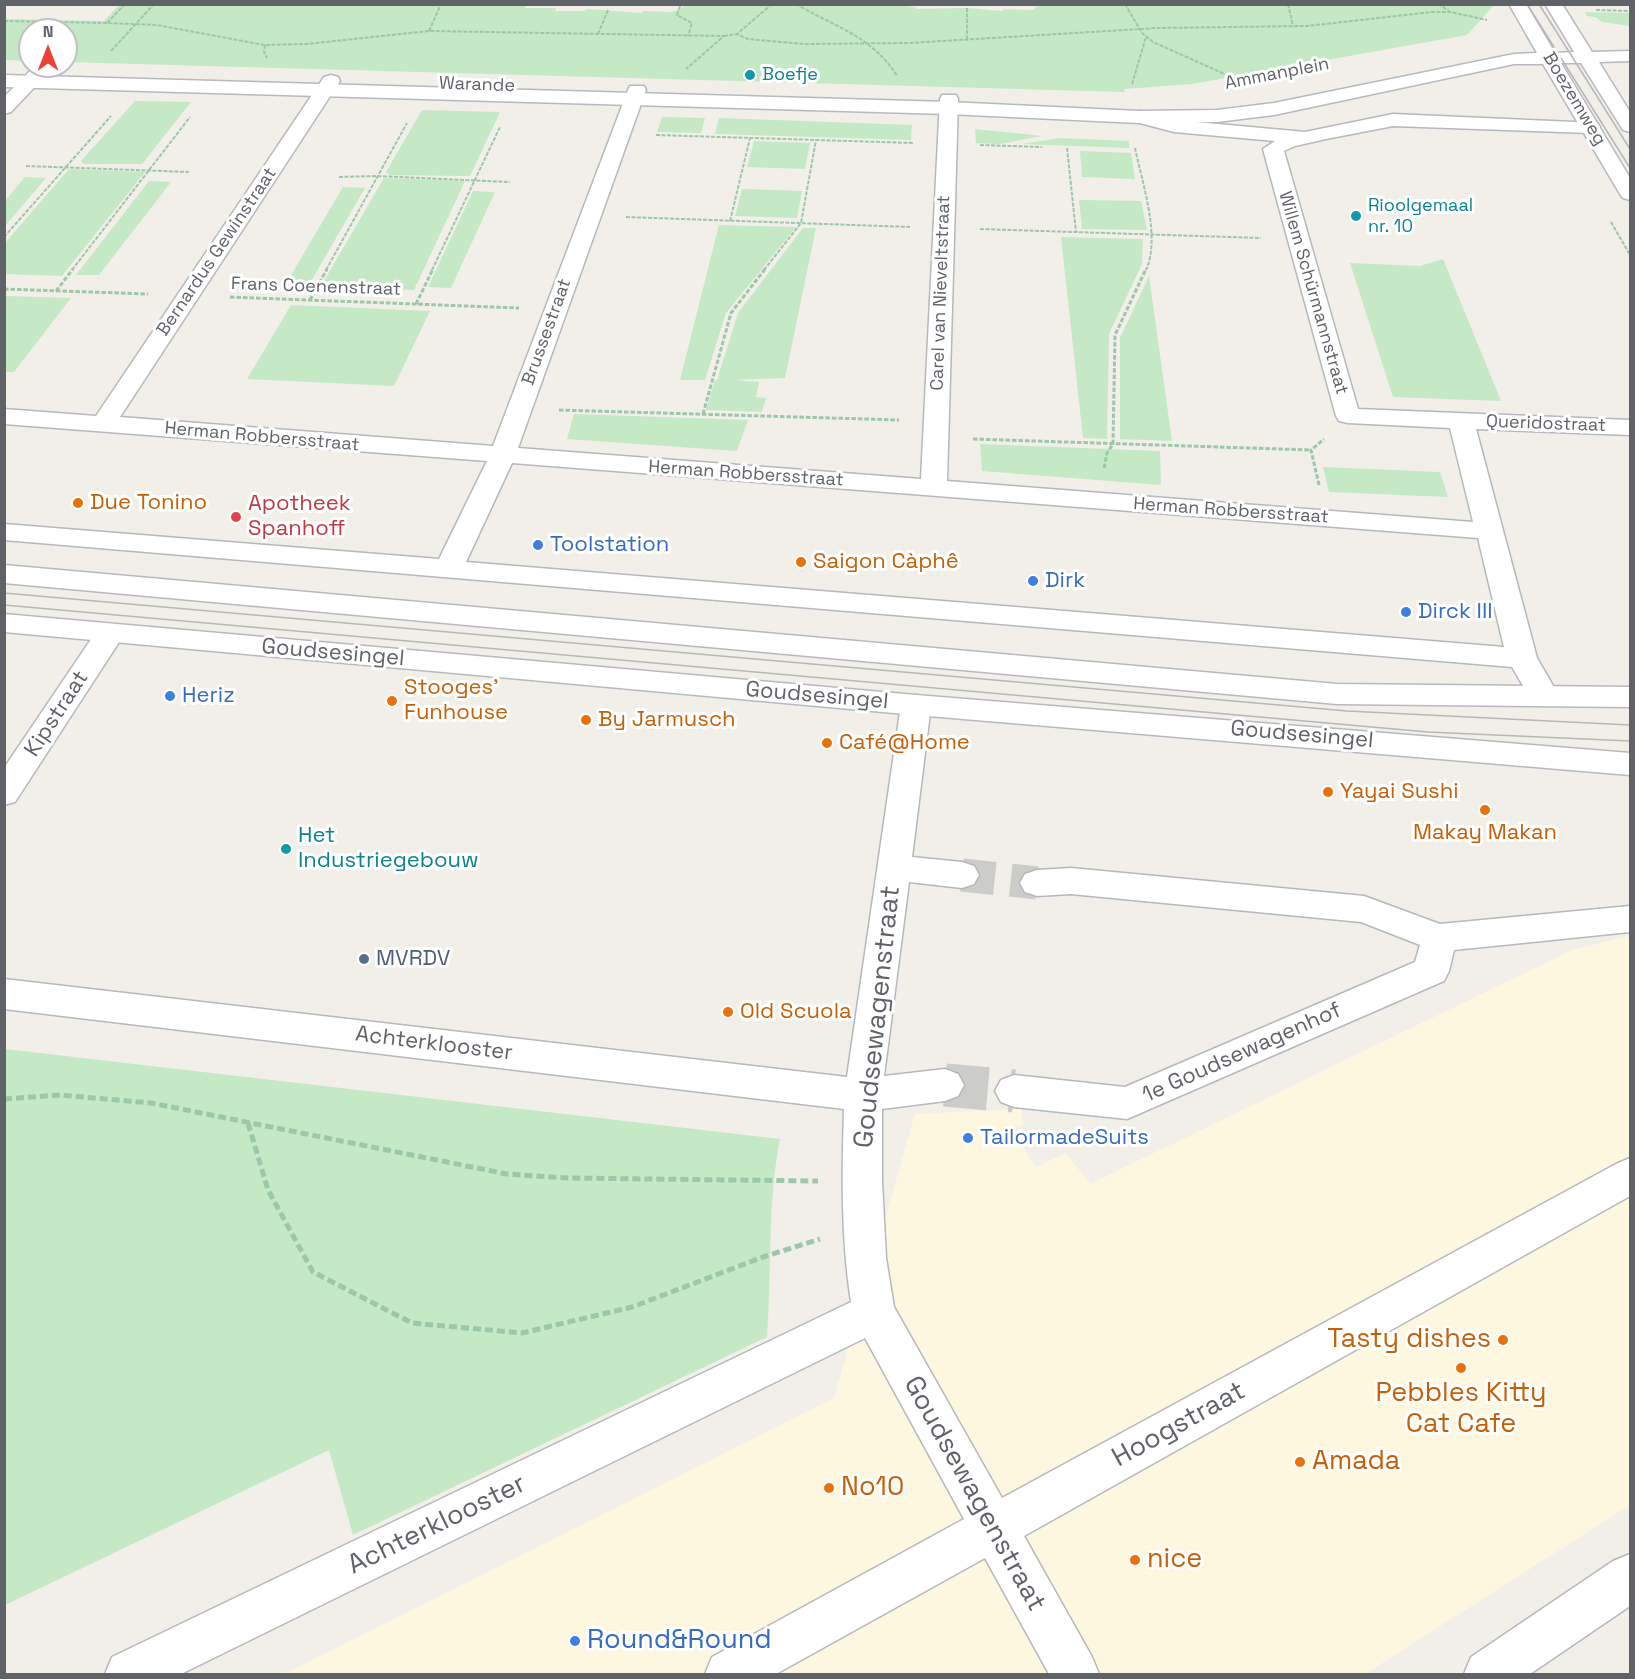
<!DOCTYPE html>
<html>
<head>
<meta charset="utf-8">
<style>
	body { margin:0 }
	#map { position:relative; width:1635px; height:1679px; overflow:hidden; background:#f1efe8; font-family:"Space Grotesk",sans-serif }
	canvas { display:block }
	.frame { position:absolute; inset:0; border:6px solid #5f6368; pointer-events:none }
	.north { position:absolute; left:18px; top:18px; width:60px; height:60px; box-sizing:border-box; background:#fff; border:2px solid #bfc1c3; border-radius:50%; rotate:0deg; font-size:16px; font-weight:700; line-height:24px; text-align:center; color:#5f6368 }
	.north::after { content:''; display:block; margin:auto; width:21px; height:27px; background:#ea4335; clip-path:polygon(50% 0,100% 100%,50% 72%,0 100%) }
</style>
</head>
<body>
<div id="map">
<canvas width="1635" height="1679"></canvas>
<div class="frame"></div>
<div class="north">N</div>
</div>
<script>
const g = document.querySelector('canvas').getContext('2d');
g.lineJoin = 'round';
function paint(path, color) {
  g.fillStyle = color;
  g.fill(path, 'evenodd');
}
function stroke(path, color, width, dash) {
  g.strokeStyle = color;
  g.lineWidth = width;
  g.lineCap = dash ? 'butt' : 'round';
  g.setLineDash(dash || []);
  g.stroke(path);
}
function drawText(font, color, halo, rows, align = 'center') {
  g.font = font + ' "Space Grotesk",sans-serif';
  g.lineWidth = 6;
  g.setLineDash([]);
  g.textBaseline = 'middle';
  g.strokeStyle = halo;
  g.fillStyle = color;
  for (const [text, x, y, turn = 0] of rows) {
    g.save();
    g.translate(x, y);
    g.rotate((+turn || 0) * Math.PI / 180);
    g.textAlign = isNaN(turn) ? turn : align;
    if (halo) g.strokeText(text, 0, 0);
    g.fillText(text, 0, 0);
    g.restore();
  }
}
const commercial = new Path2D(`
	M1630 936V1505L1365 1674H284L834 1398 915 1114 1021 1109 1023 1125 1014 1127 1026 1152 1036 1167 1066 1153 1090 1184 1572 950Z`);
const green = new Path2D(`
	M120 4H525V8H556L555 11H585L586 9 642 13 643 11 672 12 690 4H884L915 7 916 9 967 8 1003 11V9L1035 10V7L1048 4 1494 5 1467 35 1192 84 1124 89 1125 92 66 62V30H30V61L5 60V19L104 21Z
	M1585 12 1630 13V26L1602 22 1596 17 1587 16Z
	M135 101 191 102 142 164H84L81 161Z
	M422 110 500 112 470 176 390 175 386 172Z
	M662 117 705 118 701 133 657 132Z
	M719 118 912 125 911 140 715 134Z
	M975 129 1042 136 1000 144 976 143Z
	M1060 138 1129 141V148L1022 144Z
	M754 141 810 143 805 169 747 167Z
	M1080 151 1131 153 1135 179 1082 177Z
	M69 169 145 172 62 276 5 274V243Z
	M25 177 46 178 5 226V201Z
	M384 178 465 181 414 290 321 286Z
	M149 181 171 182 99 275H76Z
	M343 187 365 188 310 283 287 282Z
	M742 189 802 191 797 218 735 216Z
	M473 191 495 192 451 288 428 287Z
	M1079 200 1141 201 1147 230 1082 229Z
	M719 225 796 227 726 313 705 380H680Z
	M803 228H816L785 378 732 380 759 382 756 397 766 398 762 412 706 410 715 380H717L738 313Z
	M1061 237 1143 239 1142 264 1109 334 1107 439 1083 438Z
	M1443 259 1501 401 1393 397 1350 263 1420 266Z
	M1149 276 1172 441 1120 439V338Z
	M5 296 71 298 14 372H5Z
	M291 305 430 311 394 386 247 379Z
	M574 414 748 420 737 451 567 439Z
	M980 444 1160 451 1161 485 982 471Z
	M1323 467 1440 472 1448 497 1329 492Z
	M5 1049 780 1139C767 1203 772 1271 767 1337L353 1535 329 1450 5 1605Z`);
const streetTunnelFar1 = new Path2D(`
	M962 875 1037 883`);
const streetTunnel = new Path2D(`
	M945 1085 1014 1091`);
const pathFar2 = new Path2D(`
	M125 4 107 23 157 25 265 45 307 44 429 31 724 36 686 69
	M772 4 737 34 748 39 804 44 910 43 1156 28 1307 26 1432 12H1450L1487 20
	M796 4C835 27 872 36 897 76
	M1125 4 1142 33 1153 42 1238 80
	M1288 4 1293 26
	M1438 4 1449 11
	M680 6 677 15 692 23 688 36
	M967 8V40
	M1596 10 1630 11
	M4 21 107 23
	M429 31 441 4
	M598 34 608 10
	M724 36 737 34
	M265 45 264 52 267 58
	M111 51 154 4
	M1132 84 1146 37
	M656 135 913 143
	M980 145 1042 147
	M1067 148 1076 232
	M1135 148C1142 182 1161 238 1146 270
	M26 166 189 172
	M339 177 378 176 510 182
	M626 217 910 227
	M730 221 750 138
	M1611 222 1630 255
	M980 229 1261 238
	M4 237 111 116
	M72 270 190 117
	M326 270 407 123
	M432 270 500 127
	M764 270 801 223 816 140`);
const pathFar1 = new Path2D(`
	M4 289 148 294
	M56 291 73 269
	M230 297 519 308
	M310 300 327 269
	M416 304 433 269
	M559 410 899 420
	M703 414 731 313 765 269
	M973 439 1311 450
	M1104 468 1107 453 1113 444 1115 335 1146 269
	M1319 485 1311 450 1324 439`);
const path = new Path2D(`
	M4 1099 60 1095 151 1103 507 1174 567 1178 818 1181
	M248 1123 268 1190 313 1272 412 1323 522 1333 632 1307 763 1257 820 1239`);
const street = new Path2D(`
	M39 67 45 68 48 72 45 76 11 112 4 114V97L33 68Z
	M331 75 338 77 340 81 120 417 493 446 628 90 630 86H644L646 90 518 448 921 479 940 99 942 95H956L958 99 947 481 1473 522 1450 428 1348 423 1339 421 1336 416 1263 149 1275 141 1174 132 1132 121 1129 117 1132 113 1139 111 1174 120 1305 132 1393 114 1597 123 1600 127 1597 131 1590 133 1393 126 1326 139 1295 146 1284 151 1358 409 1630 420V435L1476 429 1537 658 1559 696 1555 703 1544 706 1533 703 1512 667 4 540V524L439 559 487 461 4 424V409L96 416 324 77ZM512 463 1478 538 1504 647 466 562Z
	M110 624 120 626 125 633 15 802 4 805V768L100 626Z
	M916 695 927 698 931 705 912 857 962 862 974 866 979 875 974 884 962 888 909 882 884 1076 945 1069 958 1074 964 1085 958 1096 945 1101 882 1109V1181L886 1258 894 1307 1002 1498 1616 1164 1630 1158V1196L1024 1536 1092 1657 1099 1674H1049L985 1558 776 1674H705L712 1657 964 1519 865 1338 181 1674H105L112 1657 851 1302C841 1238 842 1174 844 1109L4 1009V979L847 1077 901 705 905 698Z
	M1071 868 1364 896 1440 924 1630 906V932L1454 950 1449 971 1444 981 1127 1119 1014 1107 1001 1102 995 1091 1001 1080 1014 1075 1125 1087 1415 962 1420 945 1361 922 1071 894 1037 896 1025 892 1020 883 1025 874 1037 870Z
	M1630 1554V1606L1530 1674H1464L1471 1657 1613 1561Z`);
const secondary = new Path2D(`
	M1509 4H1526L1555 53 1574 52 1545 4H1562L1592 52 1630 51V61L1599 62 1630 112V132L1623 130 1581 63H1561L1630 178V200L1623 198 1620 194 1543 64H1514L1274 115 1217 122 1139 123 948 114 4 87V75L948 102 1139 111 1217 110 1274 103 1514 54 1537 53Z
	M4 565 1337 684 1630 687V707L1337 704 4 583Z
	M4 614 916 695 1630 753V775L916 715 4 632Z`);
const tram = new Path2D(`
	M1527 4 1630 168
	M1539 4 1630 149
	M4 593 1347 711 1630 725
	M4 605 1428 732 1630 741`);
const markers = [
	[750,75,6,"#0f9aa8"],
	[1356,216,6,"#0f9aa8"],
	[78,503,6,"#e8710a"],
	[236,517,6,"#e0444e"],
	[538,545,6,"#3f7fe0"],
	[801,562,6,"#e8710a"],
	[1033,581,6,"#3f7fe0"],
	[1406,612,6,"#3f7fe0"],
	[170,696,6,"#3f7fe0"],
	[392,701,6,"#e8710a"],
	[586,720,6,"#e8710a"],
	[827,743,6,"#e8710a"],
	[1328,792,6,"#e8710a"],
	[1485,810,6,"#e8710a"],
	[286,849,6,"#0f9aa8"],
	[364,959,6,"#5c6f8a"],
	[728,1012,6,"#e8710a"],
	[968,1138,6,"#3f7fe0"],
	[1503,1340,6,"#e8710a"],
	[1461,1368,6,"#e8710a"],
	[1300,1462,6,"#e8710a"],
	[829,1488,6,"#e8710a"],
	[1135,1560,6,"#e8710a"],
	[575,1641,6,"#3f7fe0"]
];
const farStreetnames = [
	["Ammanplein",1277,74,-11],
	["Warande",477,85,2],
	["Boezemweg",1574,99,59],
	["Bernardus Gewinstraat",217,252,-56],
	["Frans Coenenstraat",316,287,2],
	["Carel van Nieveltstraat",941,293,-88],
	["Willem Schürmannstraat",1313,293,74],
	["Brussestraat",547,332,-70],
	["Queridostraat",1546,424,2],
	["Herman Robbersstraat",262,437,5],
	["Herman Robbersstraat",746,474,4],
	["Herman Robbersstraat",1231,511,4]
];
const farCulturenames = [
	["Boefje",762,75],
	["Rioolgemaal",1368,206],
	["nr. 10",1368,227]
];
const foodNames = [
	["Due Tonino",90,503],
	["Saigon Càphê",813,562],
	["Stooges’",404,688],
	["Funhouse",404,713],
	["By Jarmusch",598,720],
	["Café@Home",839,743],
	["Yayai Sushi",1340,792],
	["Makay Makan",1485,833,"center"],
	["Old Scuola",740,1012]
];
const healthNames = [
	["Apotheek",248,504],
	["Spanhoff",248,529]
];
const shopNames = [
	["Toolstation",550,545],
	["Dirk",1045,581],
	["Dirck III",1418,612],
	["Heriz",182,696],
	["TailormadeSuits",980,1138]
];
const streetNames = [
	["Goudsesingel",333,653,5],
	["Goudsesingel",817,696,5],
	["Kipstraat",57,714,-57],
	["Goudsesingel",1302,735,5],
	["Achterklooster",434,1044,7],
	["1e Goudsewagenhof",1242,1053,-24]
];
const cultureNames = [
	["Het",298,836],
	["Industriegebouw",298,861]
];
const serviceNames = [
	["MVRDV",376,959]
];
const nearStreetnames = [
	["Goudsewagenstraat",878,1017,-84],
	["Hoogstraat",1179,1425,-29],
	["Goudsewagenstraat",974,1494,61],
	["Achterklooster",437,1525,-26]
];
const nearFoodnames = [
	["Tasty dishes",1491,1340,"right"],
	["Pebbles Kitty",1461,1394,"center"],
	["Cat Cafe",1461,1425,"center"],
	["Amada",1312,1462],
	["No10",841,1488],
	["nice",1147,1560]
];
const nearShopnames = [
	["Round&Round",587,1641]
];
paint(commercial, '#fef7e0');
paint(green, '#c5e8c5');
stroke(streetTunnelFar1, '#ccccc8', 33, [33, 16]);
stroke(streetTunnel, '#ccccc8', 43, [43, 22]);
stroke(street, '#b5b8bc', 3);
stroke(secondary, '#b6babf', 3);
stroke(pathFar2, '#9cc7a9', 2, [4, 1.5]);
stroke(pathFar1, '#9cc7a9', 3, [4.5, 2]);
stroke(path, '#9cc7a9', 5, [8, 4]);
paint(street, '#fff');
paint(secondary, '#fff');
stroke(tram, '#b6b7b8', 1.5);
for (const [x, y, r, color] of markers) {
  const dot = new Path2D();
  dot.arc(x, y, r, 0, 2 * Math.PI);
  g.fillStyle = color;
  g.fill(dot);
  stroke(dot, '#fff', 2);
}
drawText('18px', '#5f6368', '#fff', farStreetnames);
drawText('18px', '#0d838f', '#fff', farCulturenames, 'left');
drawText('22px', '#c56008', '#fff', foodNames, 'left');
drawText('22px', '#be3a42', '#fff', healthNames, 'left');
drawText('22px', '#366cbe', '#fff', shopNames, 'left');
drawText('22px', '#5f6368', '#fff', streetNames);
drawText('22px', '#0d838f', '#fff', cultureNames, 'left');
drawText('22px', '#4e5e75', '#fff', serviceNames, 'left');
drawText('27px', '#5f6368', '#fff', nearStreetnames);
drawText('27px', '#c56008', '#fff', nearFoodnames, 'left');
drawText('27px', '#366cbe', '#fff', nearShopnames, 'left');
</script>
</body>
</html>
